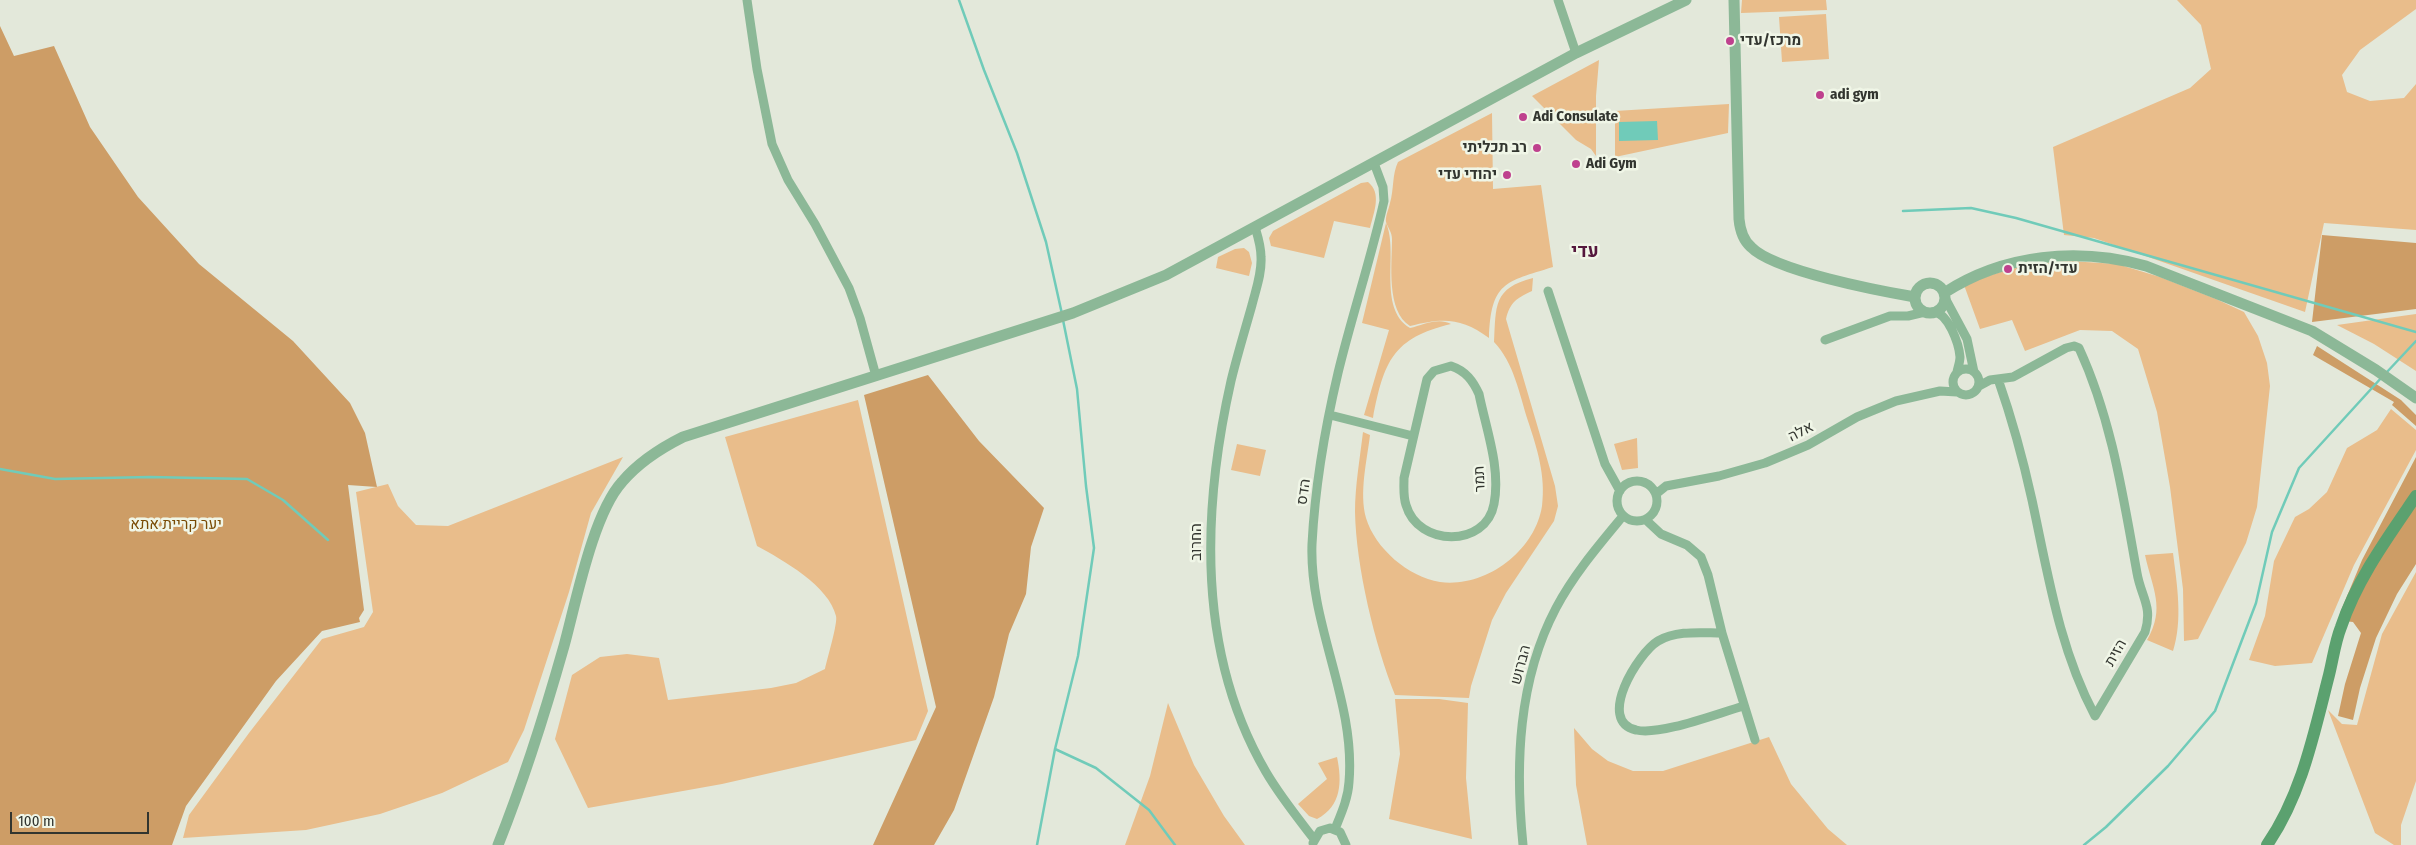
<!DOCTYPE html>
<html>
<head>
<meta charset="utf-8">
<style>
	body { margin:0 }
	#map { position:relative; width:2416px; height:845px; overflow:hidden; background:#e3e8da; font-family:"Fira Sans Condensed",sans-serif }
	canvas { display:block }
	.scale { position:absolute; left:10px; top:812px; width:139px; height:22px; box-sizing:border-box; border:2px solid #32352f; border-top:0; padding-left:6px; font-size:15px; line-height:18px; white-space:nowrap; color:#32352f; -webkit-text-stroke:4px #f0f6e7; paint-order:stroke }
</style>
</head>
<body>
<div id="map">
<canvas width="2416" height="845"></canvas>
<div class="scale">100 m</div>
</div>
<script>
const g = document.querySelector('canvas').getContext('2d');
g.lineJoin = 'round';
function paint(path, color) {
  g.fillStyle = color;
  g.fill(path, 'evenodd');
}
function stroke(path, color, width, dash) {
  g.strokeStyle = color;
  g.lineWidth = width;
  g.lineCap = dash ? 'butt' : 'round';
  g.setLineDash(dash || []);
  g.stroke(path);
}
function drawText(font, color, halo, rows, align = 'center') {
  g.font = font + ' "Fira Sans Condensed",Heebo,sans-serif';
  g.lineWidth = 5;
  g.setLineDash([]);
  g.textBaseline = 'middle';
  g.strokeStyle = halo;
  g.fillStyle = color;
  for (const [text, x, y, turn = 0] of rows) {
    g.save();
    g.translate(x, y);
    g.rotate((+turn || 0) * Math.PI / 180);
    g.textAlign = isNaN(turn) ? turn : align;
    if (halo) g.strokeText(text, 0, 0);
    g.fillText(text, 0, 0);
    g.restore();
  }
}
const green = new Path2D(`
	M1742 0H1826L1827 10 1741 13Z
	M2177 0H2416V9L2360 50 2342 75 2347 92 2370 101 2404 98 2416 84V230L2324 223 2305 312 2094 238 2064 235 2053 147 2190 88 2211 69 2201 25Z
	M1826 14 1829 59 1782 62 1779 17Z
	M1599 60 1596 96V156L1591 149 1576 140 1532 96Z
	M1729 104 1728 133 1615 157V111Z
	M1492 113 1493 189 1541 185 1553 267C1505 282 1491 282 1489 338 1461 317 1442 318 1410 326 1386 311 1392 264 1392 239 1392 232 1388 228 1386 222 1385 217 1389 208 1390 203 1394 190 1392 174 1398 162Z
	M1368 182C1382 193 1374 212 1370 228L1334 221 1324 258 1271 246 1269 238 1273 231 1361 183Z
	M1386 223C1399 252 1377 308 1410 328 1423 325 1438 317 1451 324 1393 338 1384 361 1373 418L1364 415 1389 330 1362 323Z
	M1244 248 1249 252 1252 263 1249 276 1216 268 1218 257 1235 249Z
	M2069 261 2117 264 2160 277 2216 299 2244 312 2258 336 2267 363 2270 386 2257 507 2246 543 2198 639 2184 641 2183 589 2170 487 2157 412 2138 349 2112 331 2080 330 2025 351 2012 320 1980 329 1964 285C2002 270 2028 263 2069 261Z
	M1533 278 1532 291C1517 298 1510 302 1506 319L1555 486 1558 506 1554 521 1506 593 1492 620 1471 686 1469 698 1395 695C1375 645 1356 567 1355 512 1355 486 1360 458 1363 432L1370 435C1367 461 1359 492 1366 518 1375 548 1408 577 1440 582 1486 588 1535 551 1542 506 1546 476 1537 448 1528 421 1519 393 1514 363 1494 342 1496 306 1493 288 1533 278Z
	M2416 314V371L2374 344 2337 325Z
	M858 400 928 711 916 740 722 784 588 808 555 739 572 675 600 657 627 654 659 658 668 700 771 688 796 683 825 669C827 659 838 623 836 616 829 586 783 560 757 546L725 437Z
	M2391 409 2416 430V450L2354 565 2312 663 2275 666 2249 660 2265 616 2274 561 2295 517 2309 509 2327 492 2347 448 2377 430Z
	M1637 438 1638 468 1622 470 1614 444Z
	M1237 444 1266 450 1260 476 1231 470Z
	M623 457 591 513 569 592 524 730 508 762 442 793 380 814 306 830 183 838 189 815 249 733 322 639 364 627 373 612 356 492 388 484 398 506 416 525 448 526Z
	M2173 553C2177 585 2183 620 2173 651L2147 640C2166 608 2152 588 2145 555Z
	M2416 572V781L2401 825V845H2394L2375 833 2328 710 2342 724 2357 725 2382 634Z
	M1395 699H1439L1468 703 1466 778 1472 839 1389 819 1400 754Z
	M1168 703 1194 765 1224 816 1245 845H1125L1150 776Z
	M1574 728 1592 749 1608 761 1633 771H1663L1769 737 1791 784 1828 829 1847 845H1587L1576 785Z
	M1337 757C1342 781 1342 806 1317 819L1309 816 1298 804 1327 779 1318 763Z`);
const forest = new Path2D(`
	M0 26 14 56 54 46 90 127 138 197 199 264 293 341 350 403 365 433 377 487 348 485 364 610 359 618 360 622 322 631 276 681 186 806 172 845H0Z
	M2322 235 2416 243V309L2312 322Z
	M2317 346 2401 400 2416 415V426L2392 405 2394 402 2313 355Z
	M928 375 979 441 1044 508 1031 547 1026 594 1009 634 994 697 954 810 934 845H873L936 707 864 395Z
	M2416 457V564L2397 594 2376 638 2360 688 2353 720 2338 716 2345 684 2361 633 2353 622 2344 621 2340 613 2362 560Z`);
const water = new Path2D(`
	M1657 121 1658 140 1619 141V122Z`);
const stream = new Path2D(`
	M959 0 984 70 1017 153 1046 242 1062 314
	M1903 211 1971 208 2016 218 2416 332
	M2386 373 2416 341
	M0 469 55 479 150 477 247 479 283 500 328 540
	M1055 749 1096 768 1149 810 1175 845
	M1037 845 1055 749 1078 656 1094 548 1086 486 1077 389 1063 320
	M2084 845 2106 827 2168 766 2215 711 2256 603 2272 532 2299 468 2382 377`);
const minor = new Path2D(`
	M747 0 757 69 772 144 788 180 815 224 849 288 860 318 876 376
	M1558 0 1576 53
	M1255 227C1258 237 1261 246 1261 257 1262 273 1256 289 1252 305 1245 330 1237 356 1231 381 1202 510 1197 654 1266 772 1280 796 1297 817 1314 839
	M1548 291 1605 464 1620 491
	M1945 298 1967 339 1974 372
	M1933 312C1948 312 1959 344 1960 357 1960 362 1958 367 1957 372
	M1825 340 1890 316H1908L1925 312
	M1451 366C1466 371 1473 381 1479 394 1486 429 1501 468 1494 504 1486 548 1418 547 1406 505 1403 496 1404 488 1404 478L1427 379 1434 371Z
	M1953 382a13 13 0 1 1 26 0a13 13 0 1 1-26 0Z
	M1979 386 1990 380 2013 377 2066 348 2074 346 2079 348C2112 420 2123 496 2137 573 2141 597 2153 606 2145 632L2095 716C2059 648 2048 574 2032 500 2023 459 2012 419 1998 379
	M1330 415 1413 436
	M1617 501a20 20 0 1 1 40 0a20 20 0 1 1-40 0Z
	M1656 494 1666 486 1719 476 1765 463 1808 445 1857 417 1896 401 1940 391 1957 392
	M1646 520 1661 534 1687 545 1701 557 1708 575 1722 633 1755 740
	M1722 633C1701 633 1677 630 1658 641 1638 653 1596 721 1636 730 1660 736 1718 713 1744 706
	M1335 829C1341 814 1348 799 1349 782 1356 701 1309 625 1312 544 1315 487 1325 428 1338 373 1352 315 1371 259 1384 201L1383 187 1374 163
	M1313 843 1320 831 1330 828 1340 832 1346 845
	M1523 845C1515 765 1518 680 1556 608 1574 574 1599 545 1623 516`);
const tertiary = new Path2D(`
	M1734 0 1739 219C1740 230 1743 240 1751 247 1774 271 1880 291 1915 297
	M1915 298a15 15 0 1 1 30 0a15 15 0 1 1-30 0Z
	M1944 293C2004 254 2078 247 2146 266L2312 331 2376 370 2416 398
	M498 845C524 780 545 713 564 646 576 602 593 514 622 482 638 463 661 448 683 437L1073 313 1166 275 1576 53 1686 0`);
const secondary = new Path2D(`
	M2267 845C2302 794 2314 733 2329 675 2333 659 2335 642 2341 627 2357 579 2388 537 2416 496`);
const markers = [
	[1730,41,5,"#bf418e"],
	[1820,95,5,"#bf418e"],
	[1523,117,5,"#bf418e"],
	[1537,148,5,"#bf418e"],
	[1576,164,5,"#bf418e"],
	[1507,175,5,"#bf418e"],
	[2008,269,5,"#bf418e"]
];
const poiNames = [
	["מרכז/עדי",1740,41],
	["adi gym",1830,95],
	["Adi Consulate",1533,117],
	["רב תכליתי",1527,148,"right"],
	["Adi Gym",1586,164],
	["יהודי עדי",1497,175,"right"],
	["עדי/הזית",2018,269]
];
const streetNames = [
	["אלה",1801,432,-27],
	["תמר",1480,479,-93],
	["הדס",1304,492,-82],
	["החרוב",1197,542,-90],
	["הזית",2116,653,-60],
	["הברוש",1521,665,-75]
];
const parkNames = [
	["יער קריית אתא",176,525]
];
const quarterNames = [
	["עדי",1585,252]
];
paint(green, '#e9bd8b');
paint(forest, '#cd9d66');
paint(water, '#70cbb9');
stroke(stream, '#70cbb9', 2.5);
stroke(minor, '#8cb897', 9);
stroke(tertiary, '#8cb897', 11);
stroke(secondary, '#5ba16f', 12);
for (const [x, y, r, color] of markers) {
  const dot = new Path2D();
  dot.arc(x, y, r, 0, 2 * Math.PI);
  g.fillStyle = color;
  g.fill(dot);
  stroke(dot, '#f0f6e7', 2);
}
drawText('bold 15px', '#32352f', '#f0f6e7', poiNames, 'left');
drawText('15px', '#32352f', '#f0f6e7', streetNames);
drawText('15px', '#784a03', '#f0f6e7', parkNames);
drawText('bold 18px', '#55183d', '#f0f6e7', quarterNames);
</script>
</body>
</html>
